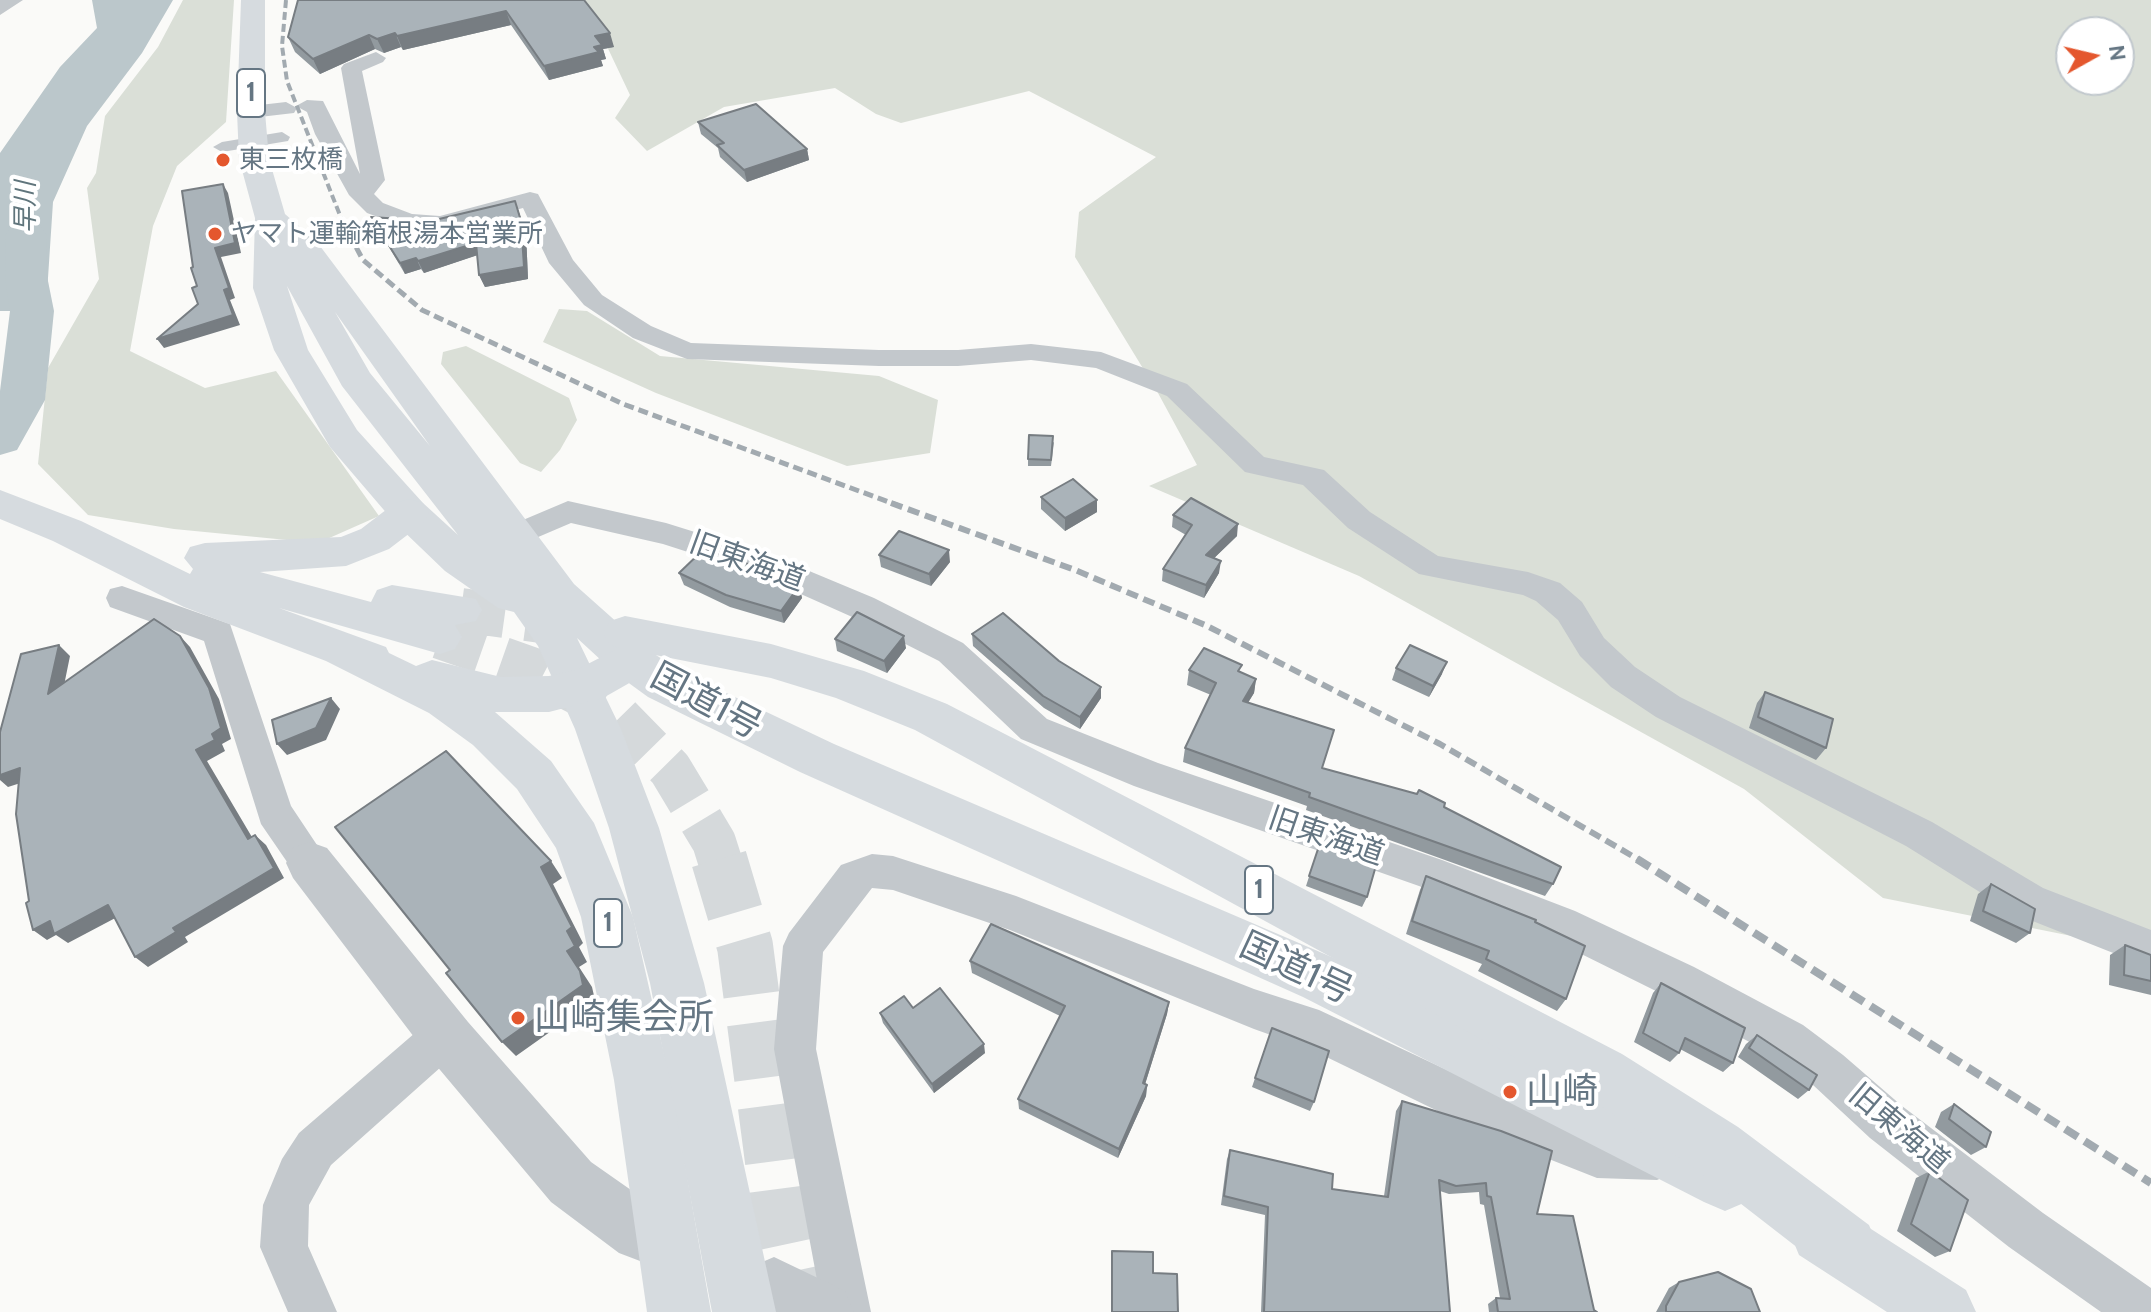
<!DOCTYPE html>
<meta charset="utf-8">
<style>
body{margin:0}
#map{position:relative;width:2151px;height:1312px;overflow:hidden;background:#fafaf8;font-family:Cabin,sans-serif}
canvas{display:block}
.north{position:absolute;left:2055px;top:16px;width:80px;height:80px;box-sizing:border-box;background:#fff;border:2px solid #c1c8cd;border-radius:50%;rotate:82deg;font-size:22px;font-weight:700;line-height:32px;text-align:center;color:#657683}
.north::after{content:'';display:block;margin:auto;width:28px;height:36px;background:#e4572e;clip-path:polygon(50% 0,100% 100%,50% 72%,0 100%)}
</style>
<div id="map">
<canvas width="2151" height="1312"></canvas>
<div class="north">N</div>
</div>
<script>
const c = document.querySelector('canvas').getContext('2d');
c.lineJoin = 'round';
function fillPath(path, color) { c.fillStyle = color; c.fill(path, 'evenodd'); }
const poly = rows => new Path2D(rows.map(r => 'M' + r).join(''));
function trace(path, color, width, dash) { c.strokeStyle = color; c.lineWidth = width; c.lineCap = dash ? 'butt' : 'round'; c.setLineDash(dash || []); c.stroke(path); }
function write(font, color, halo, rows, align = 'center') {
  c.font = font + ' Cabin,"Noto Sans JP",sans-serif'; c.lineWidth = 8; c.setLineDash([]); c.textBaseline = 'middle'; c.strokeStyle = halo; c.fillStyle = color; for (const [text, x, y, turn = 0] of rows) {
    c.save(); c.translate(x, y); c.rotate((+turn || 0) * Math.PI / 180); c.textAlign = isNaN(turn) ? turn : align; if (halo) c.strokeText(text, 0, 0); c.fillText(text, 0, 0); c.restore();
  }
}
const green = poly([
 [183,0,234,0,226,122,177,166,153,226,130,351,205,388,276,371,379,516,318,543,174,529,88,515,38,464,48,368,99,279,87,188,96,173,105,116,158,47],
 [585,0,2151,0,2151,952,1883,898,1744,789,1359,576,1149,486,1197,465,1158,393,1075,257,1079,212,1156,157,1029,91,901,123,876,114,835,88,724,107,647,151,615,118,630,95],
 [2071,32,2119,32,2119,80,2071,80],
 [559,309,587,311,660,356,879,376,938,400,930,453,847,466,656,393,543,342],
 [466,346,569,398,577,420,560,450,541,472,520,463,441,364,443,352]
]);
const water = poly([
 [92,0,173,0,142,53,87,126,53,202,47,293,32,311,0,311,0,153,60,67,97,28]
]);
const river = poly([
 [26,222,40,225,46,234,47,276,54,311,45,400,17,450,0,455,0,391,10,311,5,276,6,234,12,225,26,222]
]);
const motorwayTunnelFar1 = poly([
 [461,610,577,626],
 [440,637,534,670,613,711,670,769,714,842,720,861]
]);
const motorwayTunnel = poly([
 [719,859,745,946,783,1238,799,1312]
]);
const pedestrian = poly([
 [282,132,290,137,288,141,222,152,213,147,222,142,282,132]
]);
const minor = poly([
 [0,0,23,0,0,15,0,0],
 [376,52,386,58,383,62,362,71,385,180,374,194,383,203,412,214,440,216,530,192,538,194,573,260,602,295,651,326,691,343,879,350,958,350,1031,344,1101,352,1187,384,1264,457,1324,470,1370,512,1438,556,1528,572,1560,583,1582,602,1604,638,1635,667,1680,697,1932,822,2043,888,2151,930,2151,968,2015,914,1906,846,1656,717,1611,687,1580,656,1558,620,1536,601,1523,595,1419,574,1348,528,1303,485,1245,472,1167,396,1096,368,1031,360,958,366,879,366,687,359,633,338,584,305,549,263,523,208,440,230,408,228,367,213,349,195,315,134,307,112,296,106,307,100,323,101,360,174,341,68,344,64,376,52],
 [286,102,297,108,294,113,251,118,240,112,251,106,286,102],
 [568,501,666,523,778,558,874,598,963,643,1047,719,1158,763,1442,860,1575,911,1694,967,1803,1025,1843,1055,1902,1106,2043,1213,2151,1288,2151,1312,2101,1312,2009,1247,1870,1138,1813,1085,1773,1055,1664,995,1547,937,1419,886,1134,786,1021,739,939,661,850,616,756,574,663,544,571,523,489,558,478,555,473,547,478,539,568,501],
 [122,586,230,624,291,806,329,863,324,875,310,880,296,875,261,824,204,641,110,607,106,598,110,589,122,586],
 [872,854,893,856,1016,896,1254,989,1319,1010,1509,1099,1597,1132,1657,1134,1673,1141,1680,1157,1673,1173,1657,1180,1597,1178,1483,1133,1310,1049,1254,1029,1010,930,893,890,872,888,823,952,816,1049,871,1312,823,1312,774,1049,783,946,789,933,841,865,872,854],
 [445,1014,460,1020,466,1035,460,1050,331,1165,309,1205,308,1246,337,1312,288,1312,260,1247,263,1205,282,1159,299,1133,430,1020,445,1014]
]);
const tertiary = poly([
 [310,842,327,848,468,1022,591,1162,661,1211,669,1232,661,1253,640,1261,619,1253,551,1202,430,1058,293,878,286,863,293,848,310,842],
 [774,1257,845,1291,854,1312,760,1312,753,1308,744,1287,753,1266,774,1257]
]);
const trunk = poly([
 [241,0,265,0,265,112,269,159,285,214,317,242,574,584,647,649,680,671,834,744,1341,961,1746,1160,1755,1181,1746,1202,1725,1211,1704,1202,1303,997,800,772,648,697,615,673,577,638,621,729,659,828,704,983,776,1312,712,1312,650,983,609,828,575,729,538,646,514,612,498,608,445,571,395,523,330,447,274,350,253,288,255,218,239,159,237,112,241,0],
 [287,286,342,386,458,535,423,503,357,430,308,350,287,286],
 [335,312,430,446,370,373,335,312],
 [1821,1202,1843,1211,1966,1290,1976,1312,1887,1312,1799,1255,1790,1233,1799,1211,1821,1202]
]);
const motorway = poly([
 [0,490,81,521,190,574,193,569,184,558,190,547,205,543,341,537,361,529,395,503,409,499,423,503,429,513,423,523,389,549,346,566,260,572,371,602,377,590,392,585,476,599,482,610,476,621,455,625,462,637,455,649,440,654,279,608,386,647,389,653,416,666,432,660,501,677,549,676,576,670,619,648,610,645,603,633,610,621,625,616,771,644,864,671,947,704,1622,1054,1738,1127,1869,1225,1878,1247,1869,1269,1847,1278,1825,1269,1696,1169,1582,1094,915,730,836,698,771,678,650,654,653,661,647,673,603,698,549,712,495,712,551,761,594,823,633,917,670,1080,711,1312,647,1312,614,1080,581,917,556,848,517,789,473,745,429,713,326,661,184,607,53,541,0,519,0,490]
]);
const railFar3 = poly([
 [286,0,282,46,287,81,343,223]
]);
const railFar2 = poly([
 [342,221,363,260,422,310,623,404,897,505]
]);
const railFar1 = poly([
 [891,503,1075,570,1205,625,1440,744,1641,861]
]);
const rail = poly([
 [1637,859,2151,1183]
]);
const wall = poly([
 [584,0,614,47,603,49,606,59,601,60,603,66,549,80,511,25,403,50,401,47,384,53,375,49,320,74,295,52,288,37],
 [698,122,807,149,809,160,747,182,720,157,718,148,701,134],
 [515,201,526,233,528,279,485,287,479,275,477,255,424,273,421,269,405,274,371,217,418,224],
 [1054,442,1051,466,1028,466,1028,459],
 [1041,497,1097,512,1065,531,1041,509],
 [1173,515,1237,536,1214,558,1219,573,1204,598,1162,581,1163,569,1186,535,1172,527],
 [879,555,950,562,931,586,881,567],
 [679,573,799,586,802,598,784,623,730,607,684,585],
 [972,634,1101,698,1080,729,1044,708,973,646],
 [835,639,906,648,887,673,837,651],
 [1396,668,1442,674,1429,697,1392,680],
 [1189,670,1241,672,1256,679,1254,693,1248,703,1323,768,1444,807,1553,884,1545,896,1306,810,1307,806,1183,762,1185,748,1211,695,1187,685],
 [1765,692,1826,748,1816,760,1749,728,1757,703],
 [1320,843,1367,897,1362,907,1306,886],
 [1426,876,1535,922,1566,999,1557,1011,1478,971,1482,964,1406,934,1420,890],
 [1991,884,2030,933,2016,943,1970,921,1978,894],
 [2125,945,2151,955,2151,995,2109,985,2110,955],
 [970,961,1169,1002,1167,1014,1145,1084,1147,1085,1146,1096,1118,1158,1019,1109,1018,1099,1060,1016,972,973],
 [1661,983,1733,1063,1723,1072,1680,1049,1679,1053,1670,1062,1634,1042,1653,993],
 [913,1008,985,1053,934,1093,883,1023,880,1013],
 [1272,1028,1314,1102,1310,1111,1252,1087],
 [1757,1035,1809,1090,1798,1099,1738,1057,1746,1044],
 [1402,1101,1537,1214,1594,1310,1597,1312,1489,1312,1488,1304,1496,1298,1500,1298,1484,1205,1480,1204,1479,1192,1449,1194,1440,1191,1450,1312,1261,1312,1265,1215,1221,1205,1227,1159,1230,1150,1332,1189,1384,1196,1396,1111],
 [1954,1104,1986,1147,1971,1155,1935,1127,1941,1112],
 [1930,1171,1950,1251,1935,1257,1897,1231,1916,1178],
 [1679,1282,1760,1312,1656,1312,1669,1288]
]);
const shadedWall = poly([
 [506,11,511,25,403,50,397,36],
 [395,33,401,47,384,53,377,39],
 [610,33,614,47,603,49,606,59,601,60,603,66,549,80,544,66,594,47,595,36],
 [369,35,375,49,320,74,313,59],
 [807,149,809,160,747,182,744,170],
 [223,184,228,193,241,253,221,257,235,298,230,300,240,325,164,348,157,339,224,290,215,248],
 [515,201,526,233,528,279,485,287,479,275],
 [476,243,481,254,424,273,418,261],
 [416,258,421,269,405,274,400,263],
 [1097,500,1097,512,1065,531,1065,518],
 [1238,524,1237,536,1205,567,1206,555],
 [949,550,950,562,931,586,929,574],
 [1221,561,1219,573,1204,598,1206,585],
 [799,586,802,598,784,623,781,611],
 [180,636,190,647,219,699,231,739,222,744,225,751,207,761,259,849,248,839,196,750,212,734],
 [904,636,906,648,887,673,884,661],
 [59,645,70,656,60,705,48,694],
 [1447,662,1442,674,1429,697,1433,686],
 [1256,679,1254,693,1240,715,1243,701],
 [1101,687,1101,698,1080,729,1080,717],
 [331,698,340,709,326,740,287,755,277,744],
 [20,768,33,779,8,787,0,780,0,775],
 [255,835,266,845,284,878,185,937,188,942,148,967,135,957,173,928],
 [551,861,562,878,553,884,583,943,579,947,587,962,579,967,592,987,595,1000,516,1056,502,1042,567,951,567,931,541,867],
 [108,905,121,915,68,943,56,935,47,940,33,930,50,921],
 [1169,1002,1167,1014,1142,1094,1143,1083],
 [984,1044,985,1053,934,1093,932,1084],
 [1147,1085,1146,1096,1118,1158,1119,1149]
]);
const building = poly([
 [298,0,584,0,610,33,595,36,602,45,594,47,599,52,544,66,506,11,397,36,395,33,377,39,369,35,313,59,288,37,298,0],
 [756,104,807,149,744,170,717,145,724,143,698,122,756,104],
 [223,184,235,243,215,248,229,288,224,290,233,315,157,339,198,304,192,288,197,286,191,268,193,267,182,191,223,184],
 [515,201,521,221,524,267,479,275,476,243,418,261,416,258,400,263,371,217,416,220,418,224,515,201],
 [1029,435,1053,436,1051,460,1028,459,1029,435],
 [1073,479,1097,500,1065,518,1041,497,1073,479],
 [1191,498,1238,524,1206,555,1221,561,1206,585,1163,569,1192,525,1173,515,1191,498],
 [899,531,949,550,929,574,879,555,899,531],
 [704,549,751,565,799,586,781,611,726,595,679,573,704,549],
 [857,612,904,636,884,661,835,639,857,612],
 [1003,613,1059,661,1101,687,1080,717,1043,696,972,634,1003,613],
 [154,619,180,636,209,688,221,728,212,734,215,740,196,750,248,839,255,835,274,868,173,928,176,932,135,957,108,905,54,934,50,921,33,930,26,903,29,901,16,814,20,768,0,775,0,732,21,654,59,645,48,694,154,619],
 [1410,645,1447,662,1433,686,1396,668,1410,645],
 [1204,648,1242,665,1238,671,1256,679,1243,701,1334,730,1322,768,1417,794,1419,790,1445,803,1444,807,1561,867,1553,884,1309,797,1310,793,1185,748,1216,683,1189,670,1204,648],
 [1765,692,1833,719,1826,748,1758,717,1765,692],
 [331,698,316,728,277,744,272,720,331,698],
 [446,751,551,861,541,867,572,927,567,931,575,946,567,951,580,971,583,985,502,1042,446,973,450,970,335,827,446,751],
 [1320,843,1377,862,1367,897,1309,876,1320,843],
 [1426,876,1536,920,1535,922,1585,946,1566,999,1486,959,1489,951,1412,921,1426,876],
 [1991,884,2035,909,2030,933,1983,911,1991,884],
 [991,924,1169,1002,1143,1083,1147,1085,1119,1149,1018,1099,1065,1006,970,961,991,924],
 [2125,945,2151,955,2151,981,2124,975,2125,945],
 [1661,983,1745,1028,1733,1063,1685,1038,1679,1053,1643,1033,1661,983],
 [940,988,984,1044,932,1084,880,1013,904,996,913,1008,940,988],
 [1272,1028,1329,1051,1314,1102,1255,1078,1272,1028],
 [1757,1035,1817,1075,1809,1090,1749,1048,1757,1035],
 [1402,1101,1501,1131,1552,1151,1537,1214,1573,1216,1594,1310,1597,1312,1498,1312,1496,1298,1510,1299,1491,1197,1487,1196,1486,1183,1456,1186,1439,1180,1450,1312,1264,1312,1268,1207,1224,1196,1230,1150,1333,1174,1332,1189,1388,1197,1402,1101],
 [1954,1104,1991,1132,1986,1147,1949,1119,1954,1104],
 [1930,1171,1968,1200,1950,1251,1911,1224,1930,1171],
 [1112,1251,1153,1252,1153,1273,1177,1274,1178,1312,1112,1312,1112,1251],
 [1718,1272,1751,1289,1760,1312,1666,1312,1666,1306,1679,1282,1718,1272]
]);
const markers = [
 [223,160,8,"#e4572e"],
 [215,234,8,"#e4572e"],
 [518,1018,8,"#e4572e"],
 [1510,1092,8,"#e4572e"]
];
const farPoinames = [
 ["東三枚橋",239,160],
 ["ヤマト運輸箱根湯本営業所",231,234]
];
const farWaternames = [
 ["早川",26,207,-90]
];
const shields = [
 [251,93,28],
 [1259,890,28],
 [608,923,28]
];
const shieldNames = [
 ["1",251,93],
 ["1",1259,890],
 ["1",608,923]
];
const streetNames = [
 ["旧東海道",747,562,20],
 ["旧東海道",1326,837,19],
 ["旧東海道",1899,1129,40]
];
const nearStreetnames = [
 ["国道1号",706,702,28],
 ["国道1号",1296,969,25]
];
const nearPoinames = [
 ["山崎集会所",534,1018],
 ["山崎",1526,1092]
];
fillPath(green, '#dadfd7');
fillPath(water, '#bbc7cb');
fillPath(river, '#bbc7cb');
trace(motorwayTunnelFar1, '#d5d9db', 44, [44, 22]);
trace(motorwayTunnel, '#d5d9db', 56, [56, 28]);
fillPath(pedestrian, '#c3c8cc');
fillPath(minor, '#c3c8cc');
fillPath(tertiary, '#c3c8cc');
fillPath(trunk, '#d6dbdf');
fillPath(motorway, '#d6dbdf');
trace(railFar3, '#a2aab0', 4, [8, 4]);
trace(railFar2, '#a2aab0', 5, [10, 5]);
trace(railFar1, '#a2aab0', 6, [12, 6]);
trace(rail, '#a2aab0', 8, [15, 8]);
fillPath(wall, '#929a9f');
fillPath(shadedWall, '#777d82');
fillPath(building, '#aab3b9');
trace(building, '#777d82', 2);
for (const [x, y, r, color] of markers) { const dot = new Path2D(); dot.arc(x, y, r, 0, 2 * Math.PI); c.fillStyle = color; c.fill(dot); trace(dot, '#fff', 3); }
write('26px', '#657683', '#fff', farPoinames, 'left');
write('italic 26px', '#60757c', '#fff', farWaternames);
for (const [x, y, w] of shields) { const box = new Path2D(); box.roundRect(x - w / 2, y - 24, w, 48, 6); c.fillStyle = '#fff'; c.fill(box); trace(box, '#657683', 2); }
write('bold 28px', '#657683', null, shieldNames);
write('30px', '#657683', '#fff', streetNames);
write('36px', '#657683', '#fff', nearStreetnames);
write('36px', '#657683', '#fff', nearPoinames, 'left');
</script>
